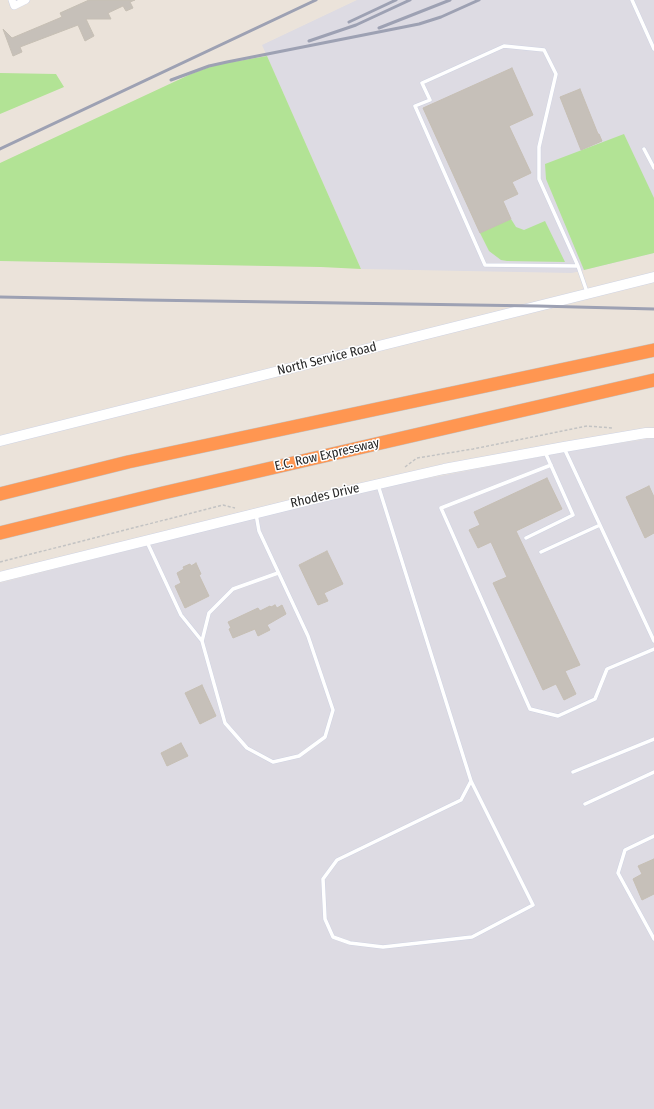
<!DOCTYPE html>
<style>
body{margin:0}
canvas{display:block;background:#ebe3da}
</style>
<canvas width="654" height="1109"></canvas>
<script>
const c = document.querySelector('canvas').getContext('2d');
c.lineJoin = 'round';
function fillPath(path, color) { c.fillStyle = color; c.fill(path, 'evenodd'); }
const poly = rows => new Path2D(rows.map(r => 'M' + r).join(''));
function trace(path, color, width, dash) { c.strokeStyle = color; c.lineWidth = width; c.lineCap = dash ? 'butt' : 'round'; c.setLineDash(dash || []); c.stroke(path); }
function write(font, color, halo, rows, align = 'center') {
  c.font = font + ' "Fira Sans Condensed",sans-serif'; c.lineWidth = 3; c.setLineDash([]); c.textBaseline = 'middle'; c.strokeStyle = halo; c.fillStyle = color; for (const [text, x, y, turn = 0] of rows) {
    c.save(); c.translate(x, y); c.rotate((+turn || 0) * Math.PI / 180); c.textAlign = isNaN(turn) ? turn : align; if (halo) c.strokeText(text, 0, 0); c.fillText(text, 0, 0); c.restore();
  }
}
const industrial = poly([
 [357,0,654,0,654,253,572,273,361,269,262,45],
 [654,438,654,1109,0,1109,0,583,272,514,409,482,581,449]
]);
const green = poly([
 [267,56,361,269,321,267,0,261,0,163,191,74,215,65],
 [0,73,56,74,64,87,0,114],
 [624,134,654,198,654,253,584,270,546,179,545,164],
 [511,219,516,227,524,230,545,221,565,262,507,261,501,260,489,251,480,233]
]);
const building = poly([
 [89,0,135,0,130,2,133,8,126,11,123,6,108,13,111,19,86,19,94,36,85,41,78,25,20,47,22,52,13,56,3,29,12,38,62,17,60,13,89,0],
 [512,68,533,115,509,126,531,173,512,182,518,194,503,201,511,219,480,233,423,108,512,68],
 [580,89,598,134,599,134,602,141,581,150,560,97,580,89],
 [547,478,562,509,516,531,580,665,565,671,576,694,564,700,556,684,543,690,493,583,507,577,491,542,478,548,469,530,480,525,474,512,547,478],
 [649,486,654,497,654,533,645,538,626,497,649,486],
 [327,551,343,584,324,593,328,601,318,605,299,565,327,551],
 [196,563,201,574,199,575,209,596,185,608,175,586,181,583,177,573,184,569,183,567,190,564,191,566,196,563],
 [275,605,277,608,282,605,286,614,267,625,270,630,258,636,255,629,233,638,229,629,231,628,228,622,258,608,260,611,270,606,271,607,275,605],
 [202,685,216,716,200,724,185,693,202,685],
 [181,743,188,756,167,766,161,753,181,743],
 [654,859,654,894,642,900,633,879,642,874,638,866,654,859]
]);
const path = poly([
 [405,467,417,458,473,449,587,426,613,428],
 [0,562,223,505,235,508]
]);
const lane = poly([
 [632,0,654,49],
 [644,149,654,168],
 [578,266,485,265,415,106,430,100,422,83,504,46,544,50,556,74,539,147,539,179,578,266,587,292],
 [564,448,654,641],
 [551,465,441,508,530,709,558,716,595,699,607,669,654,649],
 [378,485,471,781,461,800,337,860,323,879,325,919,333,937,350,943,383,947,472,937,533,905,471,781],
 [526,538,573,515,545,452],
 [147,542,181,615,202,641,225,723,247,748,273,762,299,756,325,737,333,710,308,636,259,531,256,514],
 [541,552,600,525],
 [202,641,209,613,233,589,278,573],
 [573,772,654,739],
 [585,804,654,772],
 [654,836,625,850,618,873,654,939]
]);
const street = poly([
 [12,0,14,6,26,0]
]);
const secondary = poly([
 [0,441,654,277],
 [0,577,318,498,444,469,564,447,646,433,654,433]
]);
const highway = poly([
 [0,494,128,462,654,350],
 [0,533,163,493,654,380]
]);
const rail = poly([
 [349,22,396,0],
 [379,28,450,0],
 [309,41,356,25,410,0],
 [171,80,209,66,227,62,419,24,441,17,479,0],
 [0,149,316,0],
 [0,297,145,300,538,306,654,309]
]);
const streetNames = [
 ["North Service Road",327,359,-14],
 ["E.C. Row Expressway",327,455,-13],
 ["Rhodes Drive",325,496,-13]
];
fillPath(industrial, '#dddbe3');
fillPath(green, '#b2e395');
fillPath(building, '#c6c0b9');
trace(building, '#c6bfb4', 1);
trace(lane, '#cfd3e2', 4.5);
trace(street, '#cfd3e2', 8);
trace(secondary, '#cfd3e2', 11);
trace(highway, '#c3c3c3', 14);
trace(path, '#c3c3c3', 1.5, [3, 2]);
trace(lane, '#fff', 3.5);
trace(street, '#fff', 7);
trace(secondary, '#fff', 10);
trace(highway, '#ff9651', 13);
trace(rail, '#9da1b3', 3);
write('13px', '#282828', '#fff', streetNames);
</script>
